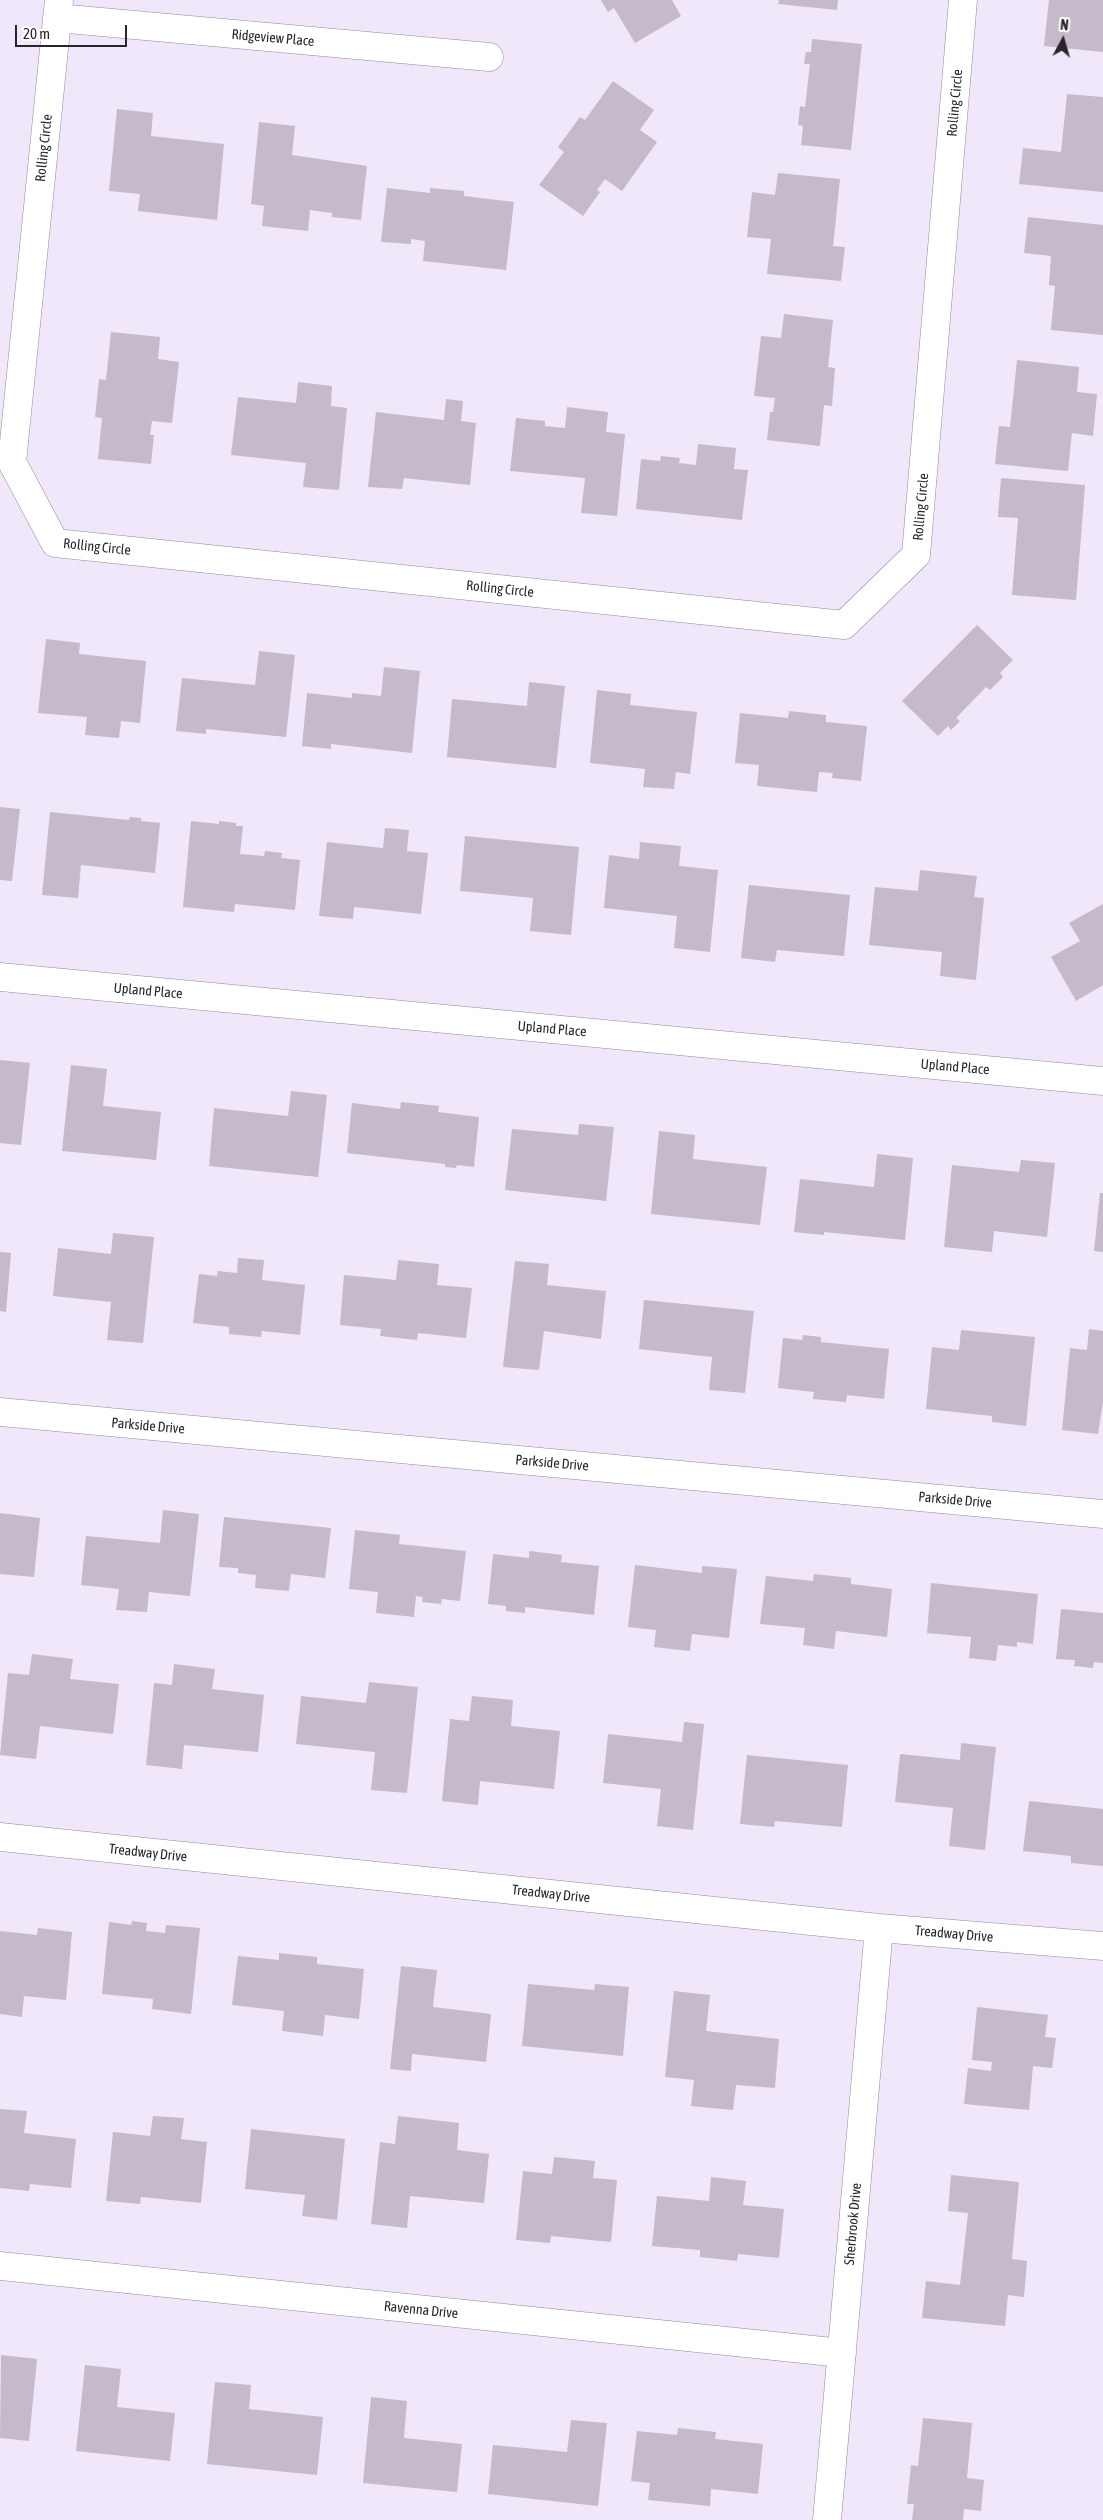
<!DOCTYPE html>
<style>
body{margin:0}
#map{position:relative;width:1103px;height:2520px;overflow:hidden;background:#f0e7fa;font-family:"Asap Condensed",sans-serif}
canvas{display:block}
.north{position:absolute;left:1038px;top:15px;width:50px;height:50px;-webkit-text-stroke:4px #fff;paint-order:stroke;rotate:6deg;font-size:14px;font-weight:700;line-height:20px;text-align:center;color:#29252d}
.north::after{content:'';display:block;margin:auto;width:18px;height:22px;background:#29252d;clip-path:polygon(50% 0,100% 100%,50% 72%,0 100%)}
.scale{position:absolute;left:15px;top:25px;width:112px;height:22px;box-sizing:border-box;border:2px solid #29252d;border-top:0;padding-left:6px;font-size:15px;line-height:18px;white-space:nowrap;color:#29252d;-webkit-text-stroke:4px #fff;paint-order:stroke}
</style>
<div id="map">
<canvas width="1103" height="2520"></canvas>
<div class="north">N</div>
<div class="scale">20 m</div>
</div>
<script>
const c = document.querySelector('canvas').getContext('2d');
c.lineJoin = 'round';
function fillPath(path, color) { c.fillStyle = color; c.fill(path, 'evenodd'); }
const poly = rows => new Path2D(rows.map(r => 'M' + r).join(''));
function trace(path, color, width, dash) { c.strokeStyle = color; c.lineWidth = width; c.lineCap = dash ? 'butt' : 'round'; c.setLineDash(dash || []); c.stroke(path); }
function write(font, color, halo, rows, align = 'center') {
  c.font = font + ' "Asap Condensed",sans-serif'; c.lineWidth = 5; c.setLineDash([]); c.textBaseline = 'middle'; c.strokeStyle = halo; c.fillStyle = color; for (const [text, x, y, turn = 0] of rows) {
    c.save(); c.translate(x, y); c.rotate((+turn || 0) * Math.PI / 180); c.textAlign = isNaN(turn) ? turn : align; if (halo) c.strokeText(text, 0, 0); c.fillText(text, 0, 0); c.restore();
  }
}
const building = poly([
 [601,0,672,0,681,16,635,43,614,8,608,12],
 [779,0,838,0,837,10,778,4],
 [1049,0,1103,0,1103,52,1044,46],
 [812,39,862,44,851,150,801,145,803,126,798,125,800,106,805,107,810,64,804,64,806,52,811,52],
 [613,81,654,110,640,130,657,142,622,191,605,179,597,190,600,192,583,216,539,185,564,152,558,147,580,117,585,120],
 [1067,94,1103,97,1103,192,1019,184,1023,148,1061,152],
 [117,109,153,113,151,136,224,144,217,220,138,211,140,194,109,191],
 [259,122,295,126,292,155,367,166,361,220,332,217,332,213,310,210,308,231,262,226,264,206,251,204],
 [778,173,840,179,833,246,845,247,841,281,767,274,771,239,747,237,752,192,775,195],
 [387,188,430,193,430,188,464,191,464,196,514,202,506,270,423,261,425,241,411,239,411,244,381,242],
 [1028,217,1103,225,1103,335,1051,330,1055,286,1049,285,1051,256,1024,253],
 [784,314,833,320,828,367,835,368,832,406,824,405,820,446,767,440,770,412,773,412,775,398,754,396,761,336,781,338],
 [111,332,160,337,158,359,179,362,172,423,152,421,150,435,154,435,151,464,98,459,102,418,95,417,99,379,106,380],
 [1017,360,1079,367,1077,392,1097,394,1093,436,1072,433,1068,471,995,464,999,426,1010,427],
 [298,382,332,386,331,406,347,408,339,490,303,487,306,463,231,455,238,397,296,403],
 [446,399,463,401,461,421,476,423,470,485,404,478,402,489,368,487,376,412,444,420],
 [567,407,608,412,606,432,625,434,617,516,581,513,585,478,510,471,516,418,545,421,545,426,565,428],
 [698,444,736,448,734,469,748,470,742,520,636,509,641,459,660,461,661,456,680,458,679,463,696,465],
 [1001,478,1085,485,1076,600,1012,595,1018,518,998,517],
 [977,625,1013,660,1000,673,1003,677,990,690,986,687,956,718,960,721,951,730,948,726,938,736,902,701],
 [46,639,80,643,79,654,146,661,140,723,121,721,119,738,85,735,87,717,38,713],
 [259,651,295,655,286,737,206,729,206,734,176,731,182,678,255,685],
 [384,667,420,671,412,753,331,744,331,749,302,746,307,693,352,698,352,693,381,696],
 [529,682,565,686,556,768,447,757,452,699,527,706],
 [597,690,631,694,630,705,697,712,690,774,676,772,674,789,643,787,645,769,590,763],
 [789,711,826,715,826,722,867,726,861,781,832,778,833,773,819,772,817,792,757,786,759,765,735,763,740,713,788,718],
 [0,807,20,809,12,881,0,880],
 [50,812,129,820,130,817,141,818,141,821,160,823,155,873,81,865,78,898,42,895],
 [191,821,219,824,219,821,236,823,236,826,243,826,240,854,264,856,265,851,282,853,281,858,300,860,295,910,235,904,234,912,183,907],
 [385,828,409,830,407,851,428,853,421,914,354,907,353,919,319,916,327,842,383,848],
 [465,836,579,847,571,935,530,931,533,898,460,891],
 [640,842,681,846,679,866,718,870,710,952,674,948,677,916,604,908,609,855,639,859],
 [920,870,977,876,974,897,984,898,976,980,940,976,942,952,869,945,875,887,918,891],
 [749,885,850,895,844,956,777,950,775,962,741,958],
 [1103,904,1103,985,1076,1001,1051,957,1080,941,1069,923],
 [0,1060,30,1063,21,1145,0,1143],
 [71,1065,107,1069,103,1106,161,1112,156,1160,62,1151],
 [291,1091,327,1095,318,1177,209,1166,214,1108,288,1116],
 [401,1102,439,1106,438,1112,479,1117,474,1167,457,1165,456,1168,445,1167,445,1164,347,1153,352,1103,400,1109],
 [579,1124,614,1127,606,1201,505,1190,512,1129,578,1135],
 [659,1131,695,1135,693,1159,767,1167,760,1225,651,1214],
 [877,1154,913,1158,905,1240,824,1232,824,1235,794,1232,800,1179,874,1187],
 [1021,1160,1055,1163,1047,1237,994,1231,992,1252,944,1247,952,1165,1019,1172],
 [1100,1193,1103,1193,1103,1252,1094,1251],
 [113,1233,154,1237,143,1343,107,1340,111,1302,53,1296,58,1248,111,1254],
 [0,1252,11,1253,6,1312,0,1311],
 [238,1258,264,1260,262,1280,305,1285,300,1335,262,1331,261,1337,229,1334,229,1327,193,1323,199,1274,217,1276,218,1271,237,1273],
 [398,1260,439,1264,437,1285,472,1288,466,1338,418,1333,417,1340,380,1336,381,1329,340,1325,344,1275,396,1280],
 [515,1261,549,1264,547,1285,606,1291,601,1339,544,1331,539,1370,503,1367],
 [644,1300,754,1311,745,1393,709,1390,712,1357,639,1349],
 [1089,1329,1103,1331,1103,1402,1098,1434,1062,1430,1070,1348,1087,1350],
 [961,1330,1035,1337,1026,1426,992,1422,992,1416,926,1409,932,1347,959,1350],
 [803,1335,821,1337,821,1342,889,1349,884,1399,847,1395,846,1402,813,1399,814,1392,778,1388,783,1338,802,1340],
 [163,1510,199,1514,190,1596,149,1592,147,1612,116,1610,119,1589,81,1585,86,1536,160,1543],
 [0,1513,40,1518,34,1577,0,1574],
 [224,1517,331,1528,325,1578,291,1574,289,1591,255,1588,256,1575,238,1573,238,1568,219,1567],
 [355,1530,400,1535,399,1544,466,1551,460,1601,442,1599,441,1604,422,1602,423,1597,416,1596,414,1617,376,1613,378,1592,349,1589],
 [529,1551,562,1555,561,1562,599,1566,594,1615,525,1607,525,1613,506,1611,506,1606,488,1604,493,1554,529,1558],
 [635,1565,702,1573,702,1566,737,1569,729,1638,692,1634,690,1651,654,1647,656,1630,628,1627],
 [814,1574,851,1578,851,1584,892,1589,887,1637,836,1631,834,1649,803,1645,805,1628,760,1624,766,1576,813,1581],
 [931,1583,1038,1594,1033,1644,1017,1642,1017,1647,998,1645,996,1661,969,1658,971,1637,927,1633],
 [1061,1609,1103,1613,1103,1663,1094,1662,1093,1668,1074,1666,1075,1660,1056,1659],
 [32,1654,73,1659,70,1679,119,1684,113,1734,40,1726,36,1759,0,1755,8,1673,29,1675],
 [174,1664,215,1669,212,1689,264,1695,258,1752,184,1745,182,1769,146,1765,154,1683,172,1685],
 [369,1682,418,1687,407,1793,371,1790,375,1752,296,1744,301,1696,366,1703],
 [472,1696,513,1700,511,1726,560,1731,554,1789,480,1781,478,1805,442,1801,450,1719,469,1721],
 [684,1722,704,1724,693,1830,657,1826,661,1789,603,1783,608,1734,682,1742],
 [961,1743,996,1747,985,1850,949,1846,953,1808,895,1802,900,1754,960,1760],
 [747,1755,848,1765,842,1827,775,1821,774,1827,740,1824],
 [1029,1801,1103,1809,1103,1866,1071,1863,1071,1856,1023,1851],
 [132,1921,147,1923,146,1931,165,1933,166,1925,200,1928,191,2014,152,2009,153,1999,102,1994,109,1922,131,1925],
 [38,1928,72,1932,66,2000,24,1996,22,2017,0,2014,0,1931,37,1935],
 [279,1953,317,1957,317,1964,364,1969,359,2019,325,2015,323,2036,282,2031,284,2011,232,2005,238,1956,279,1960],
 [401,1966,437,1970,433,2007,491,2014,486,2062,412,2054,411,2071,390,2069],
 [528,1984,594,1990,595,1984,629,1987,623,2056,522,2046],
 [674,1991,710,1995,706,2031,779,2039,775,2088,736,2085,733,2110,691,2106,694,2080,665,2077],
 [977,2007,1048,2015,1045,2037,1056,2038,1052,2068,1033,2066,1029,2110,964,2104,968,2068,991,2071,992,2062,972,2060],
 [0,2109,27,2111,24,2133,76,2139,71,2188,30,2184,29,2191,0,2188],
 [153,2116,184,2118,181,2139,207,2142,201,2203,141,2197,140,2204,106,2201,113,2132,150,2136],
 [398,2116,459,2123,457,2150,489,2154,484,2203,410,2196,407,2228,371,2224,380,2142,395,2144],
 [251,2129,345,2139,337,2220,302,2216,305,2195,245,2189],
 [554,2157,595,2161,593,2178,617,2180,611,2242,551,2236,550,2243,516,2240,523,2171,552,2174],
 [951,2175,1019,2182,1012,2259,1027,2261,1024,2297,1008,2295,1005,2326,922,2318,926,2281,960,2285,968,2213,948,2211],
 [711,2177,746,2181,743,2205,784,2209,779,2258,738,2254,737,2261,700,2257,700,2250,652,2246,657,2196,709,2201],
 [1,2355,37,2359,29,2441,0,2438],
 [85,2365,121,2369,117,2407,175,2413,170,2461,76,2451],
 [215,2382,251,2385,249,2409,323,2417,317,2475,207,2464],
 [371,2397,407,2401,404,2438,462,2444,457,2492,363,2483],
 [923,2418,972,2423,967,2478,984,2480,981,2511,964,2509,963,2520,912,2520,914,2504,907,2504,911,2465,918,2466],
 [571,2420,607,2423,598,2506,488,2494,493,2445,567,2452],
 [678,2428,716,2432,715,2439,763,2444,758,2494,711,2489,710,2506,648,2500,650,2483,631,2481,637,2431,677,2435]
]);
const minor = poly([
 [59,0,12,462,55,543,844,625,916,555,963,0],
 [57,18,489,57],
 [0,977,1103,1081],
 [0,1412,1103,1514],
 [0,1837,879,1928,1103,1946],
 [0,2266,842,2353],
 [827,2520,879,1928]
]);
const streetNames = [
 ["Ridgeview Place",273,38,5],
 ["Rolling Circle",955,103,-85],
 ["Rolling Circle",44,148,-84],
 ["Rolling Circle",921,507,-85],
 ["Rolling Circle",97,547,6],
 ["Rolling Circle",500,589,6],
 ["Upland Place",148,991,5],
 ["Upland Place",552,1029,5],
 ["Upland Place",955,1067,5],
 ["Parkside Drive",148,1426,5],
 ["Parkside Drive",552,1463,5],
 ["Parkside Drive",955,1500,5],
 ["Treadway Drive",148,1853,6],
 ["Treadway Drive",551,1894,6],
 ["Treadway Drive",954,1934,5],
 ["Sherbrook Drive",853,2224,-85],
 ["Ravenna Drive",421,2310,6]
];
fillPath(building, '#c6b9ca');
trace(minor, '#92899b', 29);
trace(minor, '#fff', 28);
write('14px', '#29252d', '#fff', streetNames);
</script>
